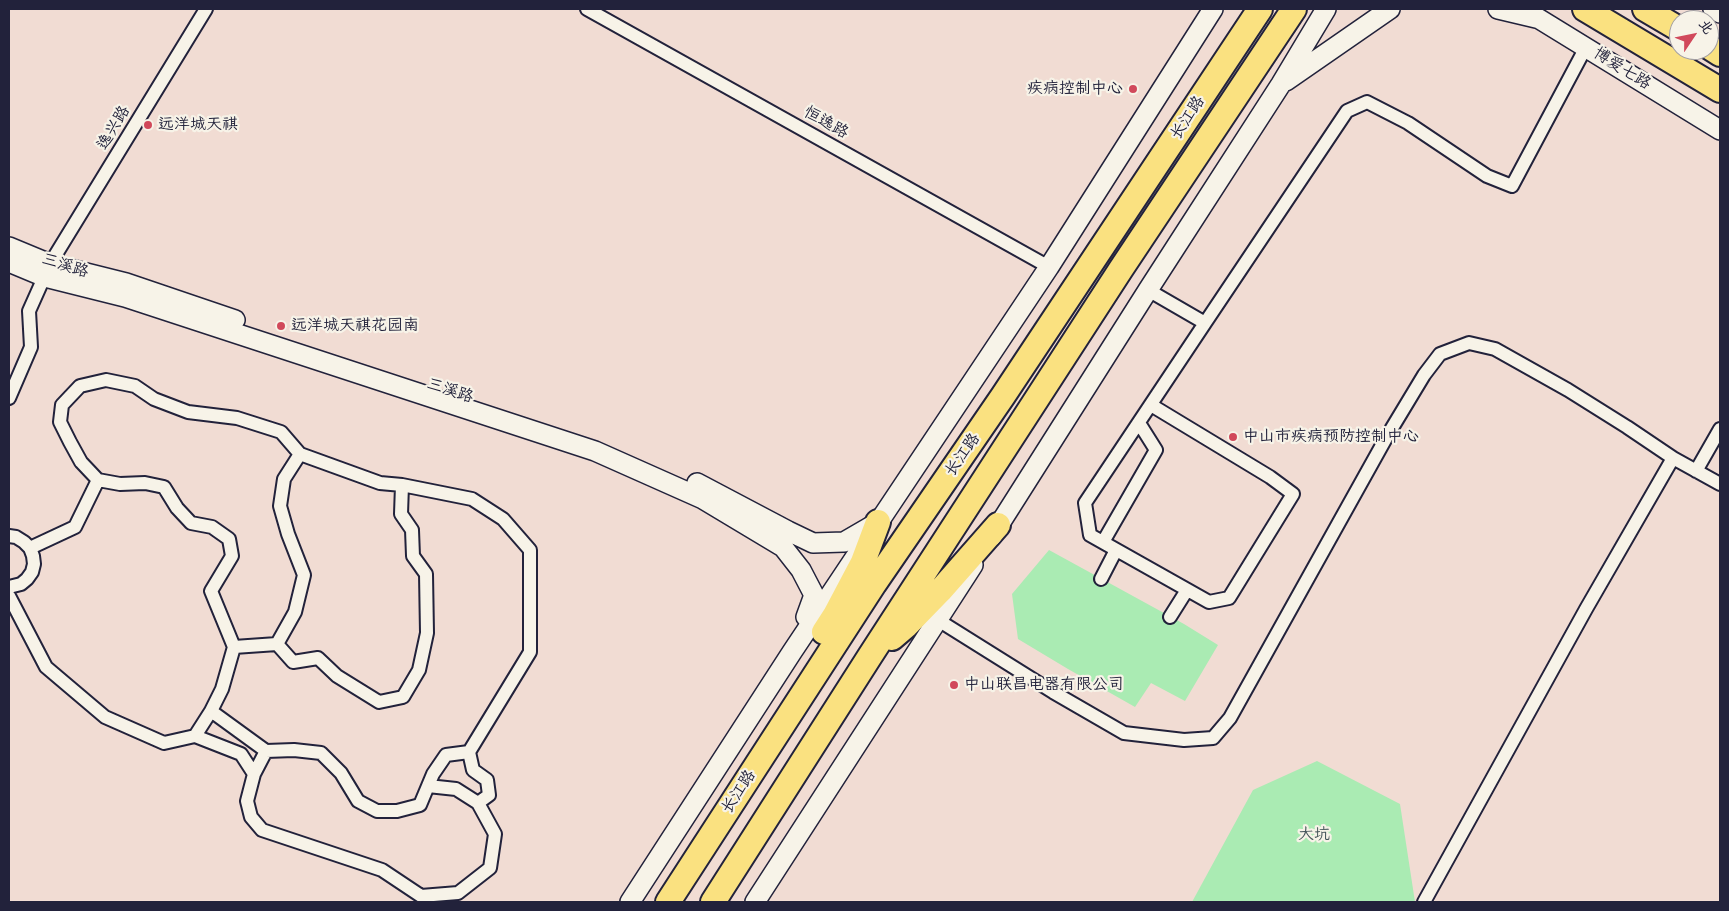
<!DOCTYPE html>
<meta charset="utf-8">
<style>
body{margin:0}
#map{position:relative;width:1729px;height:911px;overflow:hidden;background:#f1dcd3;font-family:Itim,"LXGW WenKai TC",sans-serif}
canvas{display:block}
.frame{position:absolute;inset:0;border:10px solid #22223b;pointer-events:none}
.north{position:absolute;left:1669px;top:10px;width:50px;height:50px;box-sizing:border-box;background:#f7f3e8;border:1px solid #a29fa3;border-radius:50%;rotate:56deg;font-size:14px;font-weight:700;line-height:20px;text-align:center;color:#22223b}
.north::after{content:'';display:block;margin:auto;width:18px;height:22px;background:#d1495b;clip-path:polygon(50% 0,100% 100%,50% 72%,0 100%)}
</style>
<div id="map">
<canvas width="1729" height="911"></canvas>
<div class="frame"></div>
<div class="north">北</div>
</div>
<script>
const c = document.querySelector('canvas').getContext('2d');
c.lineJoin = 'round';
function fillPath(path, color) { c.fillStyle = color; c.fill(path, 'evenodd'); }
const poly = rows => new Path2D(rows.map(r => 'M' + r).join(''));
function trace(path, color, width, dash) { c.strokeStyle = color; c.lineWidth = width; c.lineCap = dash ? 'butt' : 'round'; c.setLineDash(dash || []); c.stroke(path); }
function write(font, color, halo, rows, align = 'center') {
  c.font = font + ' Itim,"LXGW WenKai TC",sans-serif'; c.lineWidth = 4.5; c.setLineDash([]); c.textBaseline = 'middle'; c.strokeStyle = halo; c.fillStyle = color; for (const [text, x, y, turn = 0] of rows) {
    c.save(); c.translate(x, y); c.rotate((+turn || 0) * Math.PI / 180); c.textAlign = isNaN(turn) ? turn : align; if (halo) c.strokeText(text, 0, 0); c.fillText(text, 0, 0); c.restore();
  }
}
const green = poly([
 [1049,550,1184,624,1218,645,1185,701,1151,683,1135,707,1068,669,1018,639,1012,594],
 [1317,761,1400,804,1415,902,1192,902,1253,790]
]);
const street = poly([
 [587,9,1049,267],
 [1148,290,1205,323,1347,111,1367,102,1408,123,1487,176,1512,186,1586,47],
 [9,398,31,347,29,311,50,264,206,9],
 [1151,405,1270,477,1293,494,1229,598,1209,602,1090,535,1085,503,1205,323],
 [1696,471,1720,429],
 [98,480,120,484,145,483,164,487,177,508,191,523,212,527,229,539,232,556,211,591,234,647,222,689,211,711],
 [9,536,16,537,24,542,30,548,33,556,34,564,32,572,27,579,21,584,9,587],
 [1103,542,1156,450,1139,423],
 [1101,579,1116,550],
 [9,596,46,667,105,717,164,743,195,736,211,711,266,751,294,750,321,753,341,773,358,801,377,811,397,811,420,805,433,774,446,755,469,752,530,652,530,550,503,519,472,499,402,485,380,483,300,454,281,432,237,418,188,412,154,399,135,386,106,380,80,386,62,405,60,422,70,442,81,462,98,480,75,527,30,548],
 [1170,617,1187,590],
 [938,620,1053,692,1124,733,1184,740,1213,738,1230,718,1386,438,1424,375,1440,354,1469,343,1495,349,1568,390,1627,427,1673,458],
 [277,644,293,662,318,658,337,676,379,702,403,697,419,670,427,633,426,574,413,556,412,530,401,514,402,485],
 [234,647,277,644,295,612,304,575,288,534,280,506,284,479,300,454],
 [195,736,241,754,254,774],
 [266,751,254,774,247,801,251,817,262,830,382,870,421,896,458,893,490,868,495,834,478,803,456,789,428,786],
 [469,752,473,770,487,780,489,795,478,803],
 [1424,902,1586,609,1673,458,1720,484]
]);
const secondary = poly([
 [1498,9,1536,18],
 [1523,9,1720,130],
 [1713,9,1720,13],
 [1286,81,1390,9],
 [9,247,50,264,126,283,235,320],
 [9,262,45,277,125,297,595,451,703,499,783,547,801,570,814,595,806,617],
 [697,483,788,531,813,543,844,542,875,524],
 [992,536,1148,290,1281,84,1326,9],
 [630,902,792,652,1049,267,1213,9],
 [755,902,973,565]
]);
const highway = poly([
 [1585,9,1720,90],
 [1645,9,1679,29],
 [1709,47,1720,54],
 [824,632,835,615,863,562,878,522],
 [892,638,906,626,940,591,998,525],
 [668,902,874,584,1003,396,1260,9],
 [713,902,870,656,1121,269,1294,9]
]);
const markers = [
 [1133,89,5,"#d1495b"],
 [148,125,5,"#d1495b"],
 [281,326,5,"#d1495b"],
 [1233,437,5,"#d1495b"],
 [954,685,5,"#d1495b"]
];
const streetNames = [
 ["博爱七路",1622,69,32],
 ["长江路",1188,118,-57],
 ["恒逸路",826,123,29],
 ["逸兴路",114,128,-59],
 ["三溪路",65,266,17],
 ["三溪路",450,391,18],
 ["长江路",963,455,-55],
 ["长江路",739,792,-57]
];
const poiNames = [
 ["疾病控制中心",1123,89,"right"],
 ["远洋城天祺",158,125],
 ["远洋城天祺花园南",291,326],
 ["中山市疾病预防控制中心",1243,437],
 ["中山联昌电器有限公司",964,685]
];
const parkNames = [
 ["大坑",1314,835]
];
fillPath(green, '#aaebb3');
trace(street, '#22223b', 16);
trace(secondary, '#22223b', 22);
trace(highway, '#22223b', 28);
trace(street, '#f7f3e8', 12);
trace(secondary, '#f7f3e8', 19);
trace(highway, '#fae180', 24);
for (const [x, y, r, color] of markers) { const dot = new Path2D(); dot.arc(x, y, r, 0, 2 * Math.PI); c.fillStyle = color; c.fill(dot); trace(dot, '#f7f3e8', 2); }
write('16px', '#22223b', '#f7f3e8', streetNames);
write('16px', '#22223b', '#f7f3e8', poiNames, 'left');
write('16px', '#445459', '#f7f3e8', parkNames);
</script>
